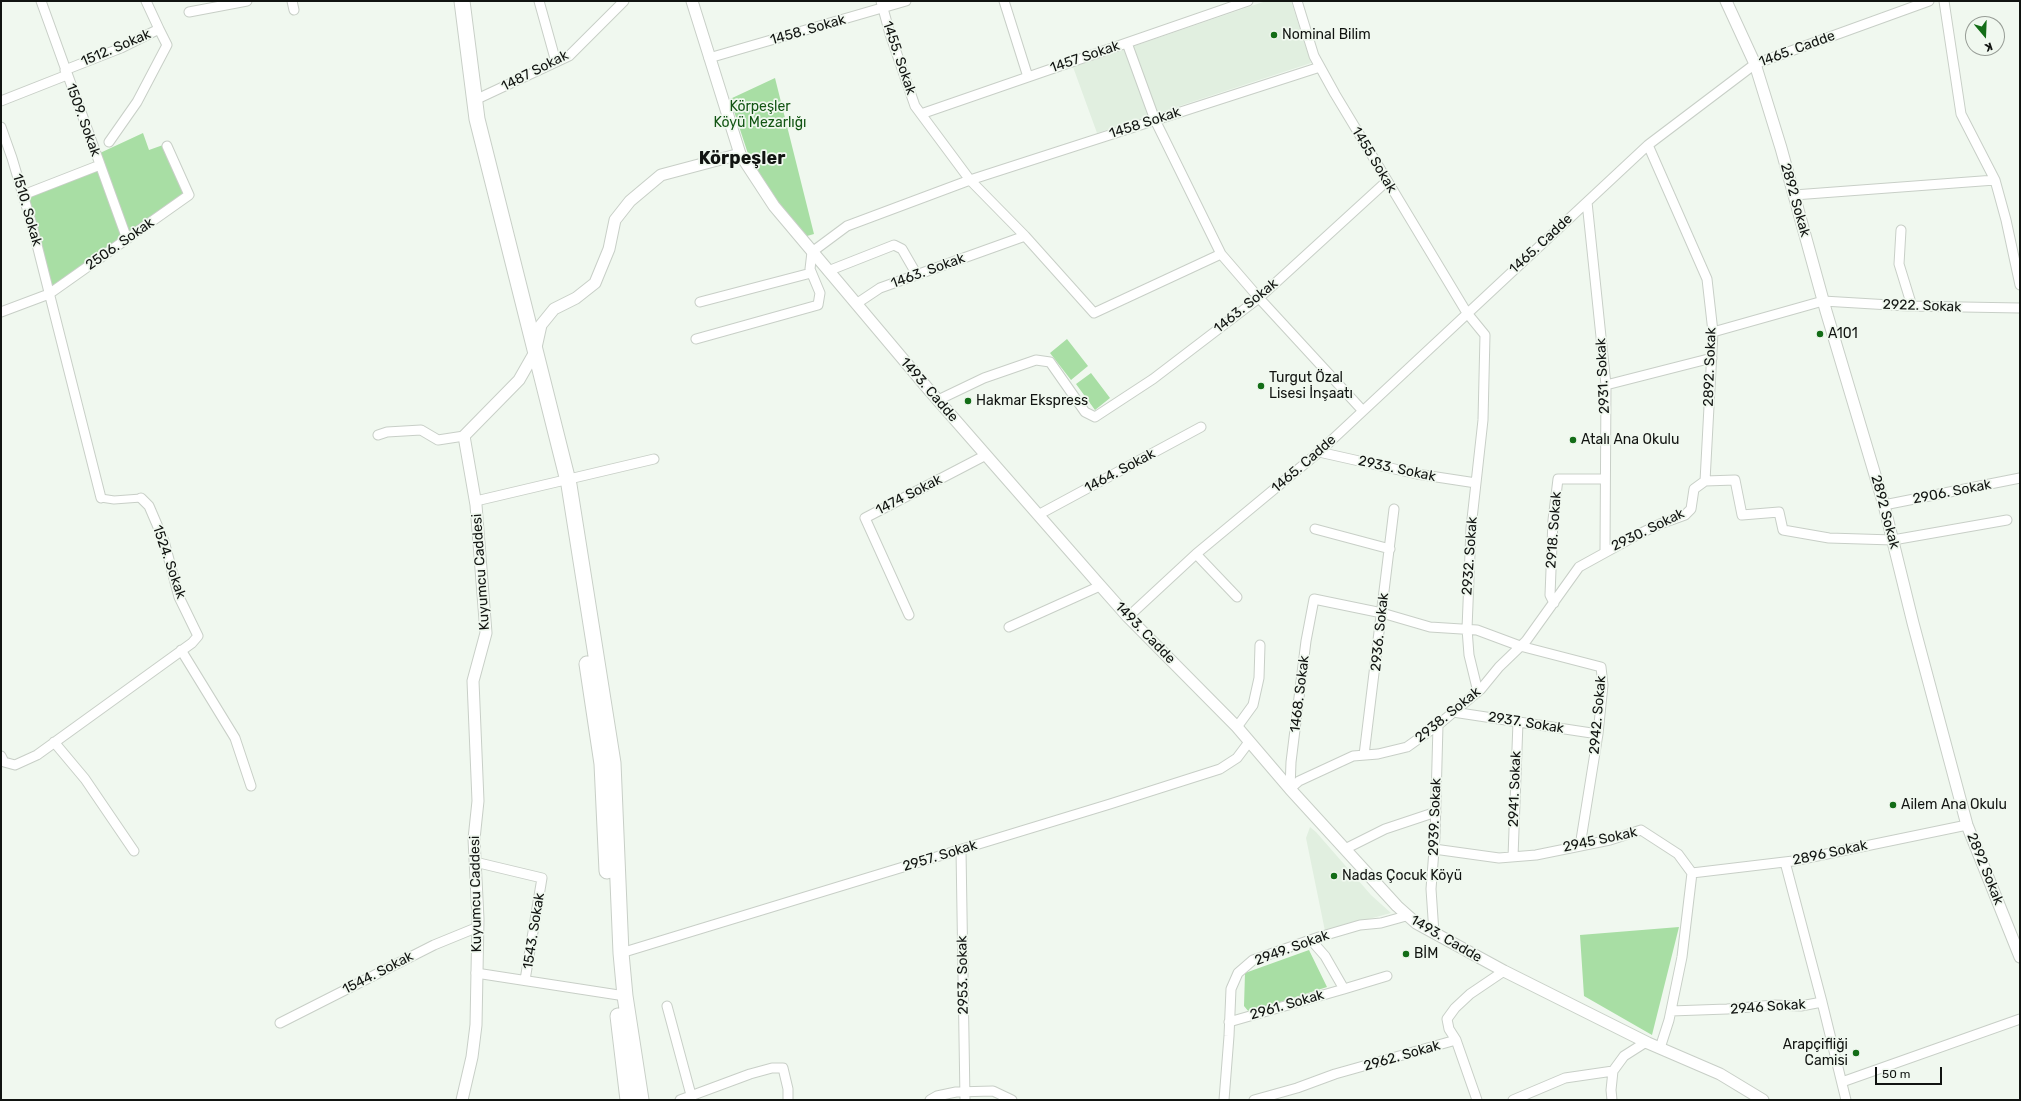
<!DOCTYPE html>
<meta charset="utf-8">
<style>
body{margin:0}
#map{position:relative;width:2021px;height:1101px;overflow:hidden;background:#f0f8ef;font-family:Rubik,sans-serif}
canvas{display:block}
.frame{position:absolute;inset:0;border:2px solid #111411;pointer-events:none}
.north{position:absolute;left:1965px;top:16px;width:40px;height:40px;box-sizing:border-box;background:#f0f8ef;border:1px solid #979d96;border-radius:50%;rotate:161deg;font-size:11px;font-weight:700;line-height:16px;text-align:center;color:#111411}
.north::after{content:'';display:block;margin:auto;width:14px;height:18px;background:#136d17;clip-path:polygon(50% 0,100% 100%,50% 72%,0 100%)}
.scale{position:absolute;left:1875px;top:1067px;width:67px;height:18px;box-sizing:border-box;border:2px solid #111411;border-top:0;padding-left:5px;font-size:12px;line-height:14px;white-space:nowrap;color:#111411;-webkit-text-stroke:3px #f0f8ef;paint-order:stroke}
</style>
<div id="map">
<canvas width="2021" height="1101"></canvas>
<div class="frame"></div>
<div class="north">K</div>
<div class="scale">50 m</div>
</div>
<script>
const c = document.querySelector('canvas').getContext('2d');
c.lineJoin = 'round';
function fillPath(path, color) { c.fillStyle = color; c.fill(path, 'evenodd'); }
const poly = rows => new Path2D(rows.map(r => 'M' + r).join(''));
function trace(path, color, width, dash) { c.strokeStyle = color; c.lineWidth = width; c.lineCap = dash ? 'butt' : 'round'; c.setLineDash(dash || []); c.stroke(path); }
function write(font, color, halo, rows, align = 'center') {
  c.font = font + ' Rubik,sans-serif'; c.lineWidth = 3.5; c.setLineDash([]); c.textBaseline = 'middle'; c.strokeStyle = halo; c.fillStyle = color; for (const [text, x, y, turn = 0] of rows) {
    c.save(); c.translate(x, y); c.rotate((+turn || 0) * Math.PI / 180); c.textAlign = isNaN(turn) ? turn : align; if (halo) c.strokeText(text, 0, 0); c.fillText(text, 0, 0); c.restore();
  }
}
const built = poly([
 [1266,1,1291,1,1311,63,1097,133,1073,67],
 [1310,827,1316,832,1371,895,1391,913,1325,931,1306,838]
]);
const green = poly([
 [775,78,814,234,807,236,779,204,753,169,730,99],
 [143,133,149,150,163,145,184,194,129,232,100,153],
 [98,170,122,237,51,287,28,198],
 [1067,339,1088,366,1071,380,1050,353],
 [1091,373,1110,398,1095,410,1076,384],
 [1679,927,1652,1035,1584,996,1580,935],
 [1309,950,1327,987,1249,1012,1244,1006,1245,973]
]);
const pedestrian = poly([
 [101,498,114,500,141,498]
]);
const minor = poly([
 [41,1,127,239],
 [292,1,294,10],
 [539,1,556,62],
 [881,1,890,34,915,106,970,180,1025,236,1094,313,1221,254],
 [1004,1,1028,77],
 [1297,1,1314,56,1335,94,1467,313,1485,335,1483,420,1471,528,1467,629,1469,655,1478,692],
 [1944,1,1961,114,1995,180,2006,220,2020,285],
 [189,12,247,1],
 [1127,43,1155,120,1221,254,1259,298,1363,411],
 [709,58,906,1],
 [65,70,121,48,159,29,146,1],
 [475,100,569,56,624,1],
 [1,101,67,75],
 [921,114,1248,1],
 [1,127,12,158,32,225,101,498],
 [109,142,137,102,167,45,159,29],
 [1648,145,1707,279,1713,332,1705,481],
 [23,195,100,165],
 [1794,195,1995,180],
 [1587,202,1606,385,1605,551],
 [1901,230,1899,264,1911,303,1907,306],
 [828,271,894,245,902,249,917,275],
 [700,302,811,273],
 [856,304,880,288,1025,236],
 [1,312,49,294,189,195,167,146],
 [1713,332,1823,301,1907,306,2020,308],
 [696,339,818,305,820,293,810,269,812,252,847,226,970,180,1320,67],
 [1606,385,1712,358],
 [938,400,984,378,1036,360,1050,362,1085,412,1095,417,1153,379,1259,298,1387,181],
 [378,435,387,432,421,430,438,440,464,436],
 [1319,452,1417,474,1476,483],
 [476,501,654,459],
 [1884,505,2020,478],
 [1038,515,1201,427],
 [1315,529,1390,549],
 [1196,554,1319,452,1648,145,1755,64,1929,1],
 [1554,603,1550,595,1553,520,1558,479,1605,479],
 [909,615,865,518,986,455],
 [1128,617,1196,554,1237,597],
 [1009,627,1100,586],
 [181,650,235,738,251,786],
 [1453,712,1598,734],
 [1237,727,1253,705,1259,678,1260,645],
 [54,742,85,779,134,851],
 [1364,755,1394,509],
 [1,756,4,762,15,765,37,755,192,643,198,636,179,597,164,541,149,506,141,498],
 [1290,789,1299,781,1353,756,1378,754,1407,747,1438,725,1481,689,1499,667,1526,641,1579,567,1637,535,1660,524,1685,515,1691,509,1694,489,1705,481,1735,480,1742,515,1779,512,1783,530,1829,538,1893,540,2007,520],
 [1290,789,1291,762,1306,641,1314,599,1382,613,1430,627,1477,630,1520,646,1601,667,1603,685,1598,734,1580,846],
 [1345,849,1385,829,1436,812],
 [1434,849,1499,858,1536,855,1610,840,1641,830,1678,854,1692,873,1682,957,1669,1020,1660,1048],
 [961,850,965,1100],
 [1513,857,1518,722],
 [475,862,542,878,525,980],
 [1785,862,1822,1002],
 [1692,873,1793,861,1967,825],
 [1434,933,1431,889,1435,837,1438,725],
 [621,953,1110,804,1220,769,1237,758,1249,742],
 [476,973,625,996],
 [1344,989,1387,976],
 [667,1006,691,1095],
 [1671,1011,1727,1009,1774,1005,1801,1006,1822,1002,1846,1100],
 [1229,1022,1344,989,1325,956,1311,940],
 [280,1023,434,945,478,927],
 [1456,1040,1477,1100],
 [1842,1082,2020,1019],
 [680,1100,750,1074,772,1068,783,1068,788,1089,788,1100],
 [930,1100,937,1096,956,1092,993,1091,1012,1100],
 [1224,1100,1229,1036,1231,989,1238,973,1253,960,1319,937,1360,925,1381,923,1406,916],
 [1254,1100,1297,1088,1335,1074,1456,1040,1449,1029,1447,1019,1455,1008,1470,994,1504,971],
 [1513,1100,1565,1078,1613,1071],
 [1612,1100,1611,1090,1613,1071,1624,1056,1646,1042]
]);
const tertiary = poly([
 [692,1,740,154,774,206,929,390,1097,582,1128,617,1237,727,1290,789,1397,906,1416,923,1504,971,1648,1043,1720,1074,1763,1100],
 [1726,1,1755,64,1781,148,1826,311,1884,505,1913,623,1967,825,2020,957],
 [462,1100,472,1057,476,1025,478,919,474,839,478,801,473,681,486,633,476,505,464,436,519,380,535,352,541,325,554,309,576,298,595,283,609,249,615,220,630,201,661,175,740,154]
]);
const trunk = poly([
 [462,1,477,119,569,485,613,763,621,953,625,996,641,1100],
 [587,664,602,764,607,871],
 [618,1016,628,1100]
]);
const markers = [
 [1274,35,4,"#136d17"],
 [1820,334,4,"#136d17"],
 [1261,386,4,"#136d17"],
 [968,401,4,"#136d17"],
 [1573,440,4,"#136d17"],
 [1893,805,4,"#136d17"],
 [1334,876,4,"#136d17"],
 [1406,954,4,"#136d17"],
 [1856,1053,4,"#136d17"]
];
const streetNames = [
 ["1458. Sokak",808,30,-16],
 ["1512. Sokak",116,48,-23],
 ["1465. Cadde",1797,49,-20],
 ["1457 Sokak",1085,57,-19],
 ["1455. Sokak",899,58,71],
 ["1487 Sokak",535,71,-27],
 ["1509. Sokak",83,120,70],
 ["1458 Sokak",1145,123,-18],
 ["1455 Sokak",1374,160,59],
 ["2892 Sokak",1795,200,74],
 ["1510. Sokak",27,210,74],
 ["2506. Sokak",120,244,-35],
 ["1465. Cadde",1541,244,-43],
 ["1463. Sokak",928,271,-20],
 ["1463. Sokak",1246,306,-39],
 ["2922. Sokak",1922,306,2],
 ["2892. Sokak",1710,367,-88],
 ["2931. Sokak",1603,376,-93],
 ["1493. Cadde",929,390,49],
 ["1465. Cadde",1304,464,-41],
 ["2933. Sokak",1397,469,12],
 ["1464. Sokak",1120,471,-28],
 ["2906. Sokak",1952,492,-11],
 ["1474 Sokak",909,495,-27],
 ["2892 Sokak",1885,512,75],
 ["2918. Sokak",1554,530,-86],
 ["2930. Sokak",1648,530,-26],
 ["2932. Sokak",1470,556,-86],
 ["1524. Sokak",169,562,71],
 ["Kuyumcu Caddesi",481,572,-94],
 ["2936. Sokak",1380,632,-84],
 ["1493. Cadde",1145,633,46],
 ["1468. Sokak",1300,694,-83],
 ["2938. Sokak",1448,715,-39],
 ["2942. Sokak",1598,715,-85],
 ["2937. Sokak",1526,723,9],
 ["2941. Sokak",1515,789,-88],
 ["2939. Sokak",1435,817,-88],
 ["2945 Sokak",1600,840,-12],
 ["2896 Sokak",1830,853,-12],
 ["2957. Sokak",940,856,-17],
 ["2892 Sokak",1985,869,68],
 ["Kuyumcu Caddesi",476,894,-91],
 ["1543. Sokak",534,931,-81],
 ["1493. Cadde",1446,939,30],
 ["2949. Sokak",1292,948,-20],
 ["1544. Sokak",378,973,-27],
 ["2953. Sokak",963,975,-91],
 ["2961. Sokak",1287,1005,-16],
 ["2946 Sokak",1768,1007,-4],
 ["2962. Sokak",1402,1056,-16]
];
const poiNames = [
 ["Nominal Bilim",1282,35],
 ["A101",1828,334],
 ["Turgut Özal",1269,378],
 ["Lisesi İnşaatı",1269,394],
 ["Hakmar Ekspress",976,401],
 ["Atalı Ana Okulu",1581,440],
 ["Ailem Ana Okulu",1901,805],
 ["Nadas Çocuk Köyü",1342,876],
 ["BİM",1414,954],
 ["Arapçifliği",1848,1045,"right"],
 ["Camisi",1848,1061,"right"]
];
const parkNames = [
 ["Körpeşler",760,107],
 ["Köyü Mezarlığı",760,123]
];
const districtNames = [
 ["Körpeşler",742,159]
];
fillPath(built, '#e1efe0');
fillPath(green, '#a8dea4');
trace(pedestrian, '#c8cfc7', 9);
trace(minor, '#c8cfc7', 11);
trace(tertiary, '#c8cfc7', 13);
trace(trunk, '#c8cfc7', 17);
trace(pedestrian, '#fff', 7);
trace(minor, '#fff', 9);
trace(tertiary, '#fff', 11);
trace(trunk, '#fff', 15);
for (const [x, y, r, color] of markers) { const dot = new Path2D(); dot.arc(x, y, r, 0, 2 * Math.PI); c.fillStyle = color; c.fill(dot); trace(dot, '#f0f8ef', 1.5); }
write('14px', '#111411', '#f0f8ef', streetNames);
write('14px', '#111411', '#f0f8ef', poiNames, 'left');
write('14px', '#125513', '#f0f8ef', parkNames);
write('bold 18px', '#111411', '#f0f8ef', districtNames);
</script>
